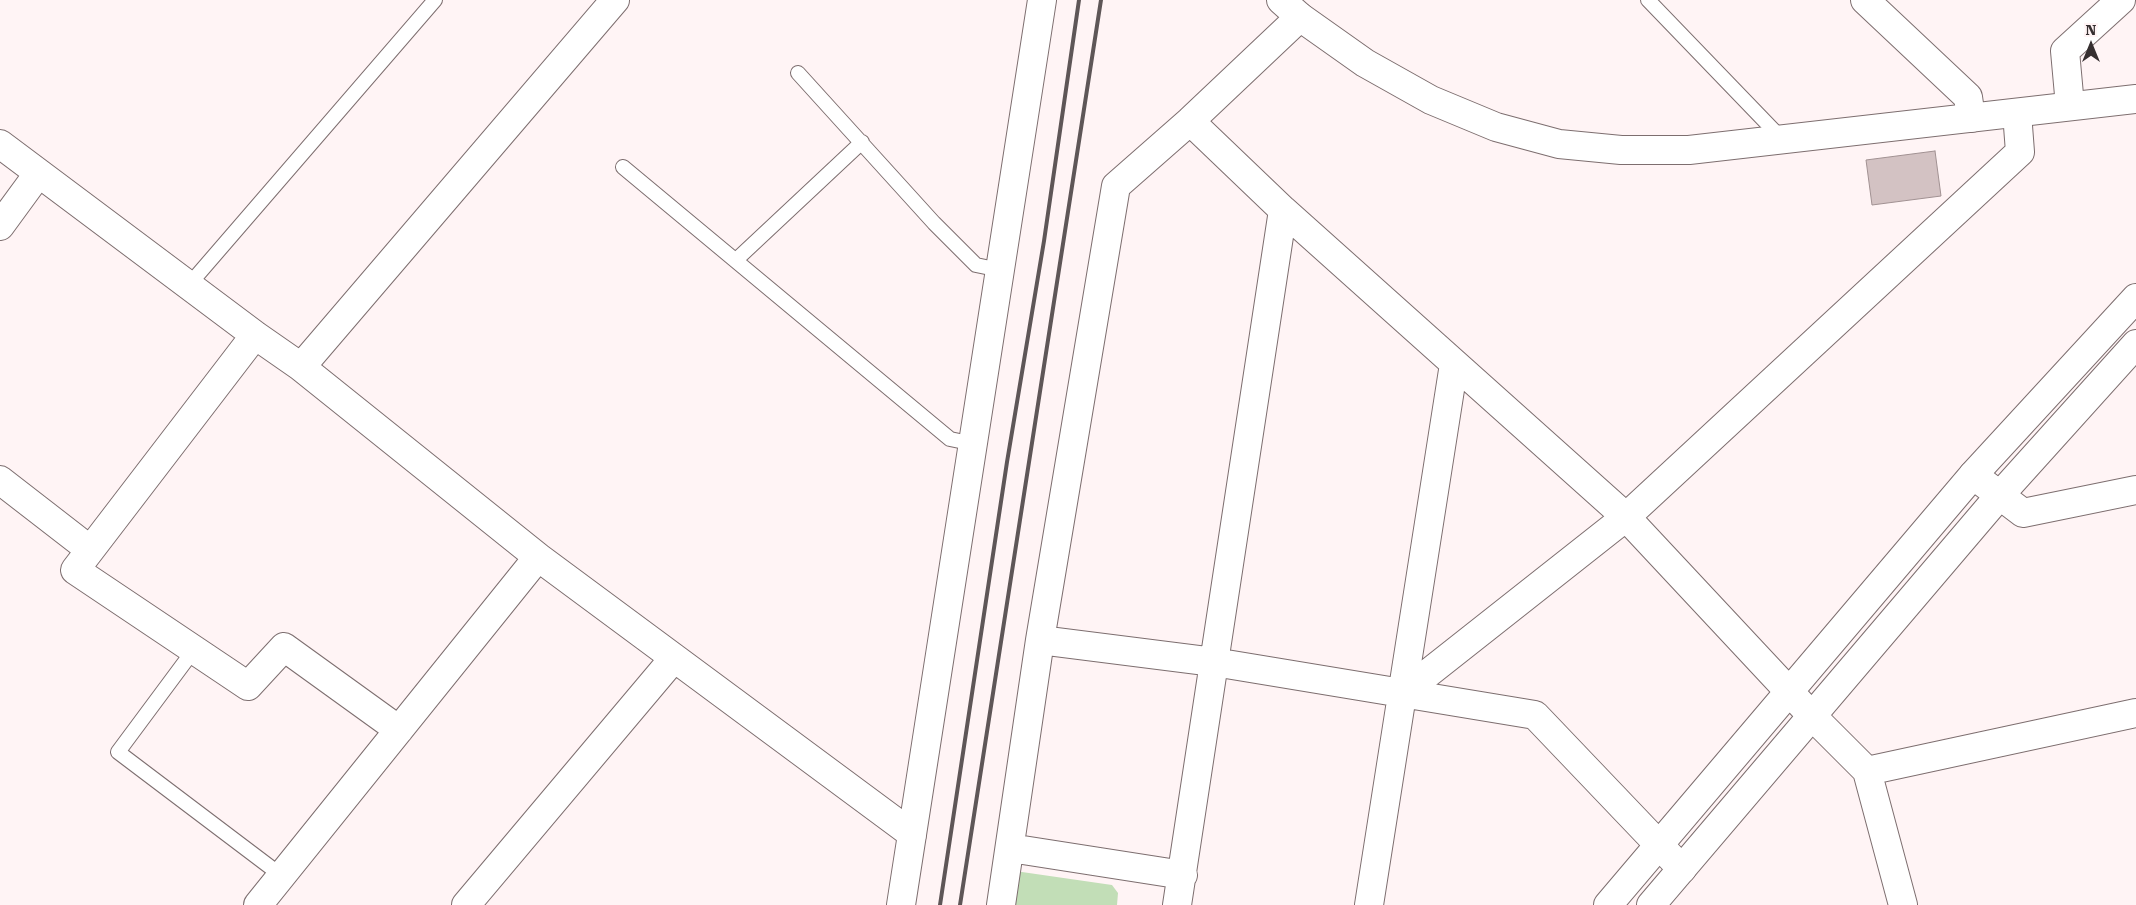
<!DOCTYPE html>
<style>
body{margin:0}
#map{position:relative;width:2136px;height:905px;overflow:hidden;background:#fff4f5;font-family:"Roboto Serif",serif}
canvas{display:block}
.north{position:absolute;left:2066px;top:20px;width:50px;height:50px;-webkit-text-stroke:4px #fff4f5;paint-order:stroke;rotate:0deg;font-size:14px;font-weight:700;line-height:20px;text-align:center;color:#362f30}
.north::after{content:'';display:block;margin:auto;width:18px;height:22px;background:#362f30;clip-path:polygon(50% 0,100% 100%,50% 72%,0 100%)}
</style>
<div id="map">
<canvas width="2136" height="905"></canvas>
<div class="north">N</div>
</div>
<script>
const c = document.querySelector('canvas').getContext('2d');
c.lineJoin = 'round';
function fillPath(path, color) { c.fillStyle = color; c.fill(path, 'evenodd'); }
const poly = rows => new Path2D(rows.map(r => 'M' + r).join(''));
function trace(path, color, width, dash) { c.strokeStyle = color; c.lineWidth = width; c.lineCap = dash ? 'butt' : 'round'; c.setLineDash(dash || []); c.stroke(path); }
const green = poly([
 [1015,871,1112,885,1118,893,1117,905,1010,905]
]);
const building = poly([
 [1935,151,1941,196,1872,205,1866,160,1935,151]
]);
const lane = poly([
 [1648,0,1783,140],
 [798,73,934,223,976,265,1000,270],
 [623,167,950,439,974,444],
 [736,260,862,142],
 [188,286,435,0],
 [193,651,118,752,282,876]
]);
const street = poly([
 [1865,0,1968,97,1971,118],
 [2070,106,2065,51,2121,0],
 [1190,121,1283,210,1626,517,1812,716,1867,771,1903,905],
 [0,144,255,335,301,367,538,557,912,834],
 [0,226,38,174],
 [255,335,75,570,248,686,284,647,399,730],
 [301,367,615,0],
 [1973,475,2023,513,2136,490],
 [0,480,89,549],
 [1040,640,1214,662,1535,715,1682,869],
 [1403,693,1626,517,2020,152,2017,113],
 [1867,771,2136,713],
 [1010,848,1183,875],
 [258,905,538,557],
 [466,905,674,658],
 [1001,905,1040,640,1116,186,1190,121,1300,17],
 [1177,905,1283,210],
 [1369,905,1454,364]
]);
const secondary = poly([
 [1281,0,1300,17,1365,63,1431,100,1496,127,1559,144,1621,150,1689,150,2136,99],
 [901,905,1042,0],
 [1608,905,1973,475,2136,298],
 [1651,905,2000,495,2136,344]
]);
const rail = poly([
 [940,905,1007,462,1044,241,1079,0],
 [960,905,1101,0]
]);
fillPath(green, '#c2deb7');
fillPath(building, '#d3c2c3');
trace(building, '#a19192', 1);
trace(lane, '#7d6e6f', 16);
trace(street, '#7d6e6f', 30);
trace(secondary, '#7d6e6f', 30);
trace(lane, '#fff', 14);
trace(street, '#fff', 28);
trace(secondary, '#fff', 28);
trace(rail, '#5e5657', 4);
</script>
